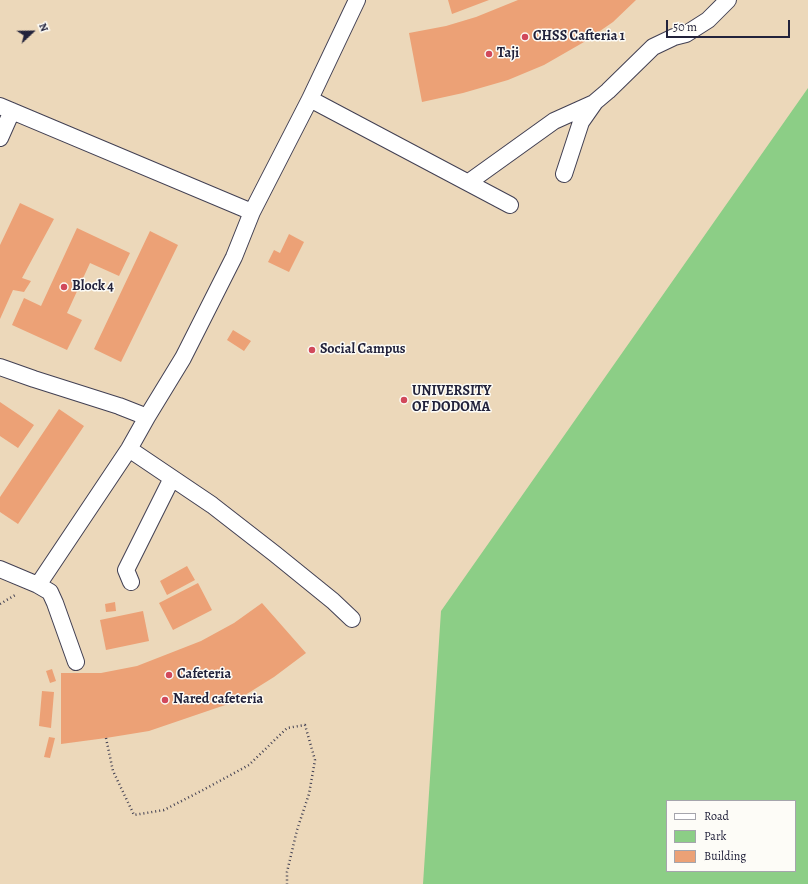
<!DOCTYPE html>
<style>
body{margin:0}
#map{position:relative;width:808px;height:884px;overflow:hidden;background:#f7eddb;font-family:Alegreya,serif}
canvas{display:block}
.legend{position:absolute;left:666px;top:800px;width:130px;height:72px;box-sizing:border-box;background:#fdfcf7;border:1px solid #a5a5ac;margin:0;padding:5px 7px;list-style:none;font-size:12px;color:#22223b}
.legend li{display:flex;align-items:center;gap:8px;height:20px}
.legend b{width:20px;border:1px solid #a5a5ac}
.north{position:absolute;left:12px;top:12px;width:40px;height:40px;-webkit-text-stroke:3px #fdfcf7;paint-order:stroke;rotate:68deg;font-size:11px;font-weight:700;line-height:16px;text-align:center;color:#22223b}
.north::after{content:'';display:block;margin:auto;width:14px;height:18px;background:#22223b;clip-path:polygon(50% 0,100% 100%,50% 72%,0 100%)}
.scale{position:absolute;left:666px;top:20px;width:124px;height:18px;box-sizing:border-box;border:2px solid #22223b;border-top:0;padding-left:5px;font-size:12px;line-height:14px;white-space:nowrap;color:#22223b;-webkit-text-stroke:3px #fdfcf7;paint-order:stroke}
</style>
<div id="map">
<canvas width="808" height="884"></canvas>
<ul class="legend">
<li><b style="height:5px;background:#fff"></b>Road</li>
<li><b style="height:11px;background:#8cce86"></b>Park</li>
<li><b style="height:11px;background:#eca176"></b>Building</li>
</ul>
<div class="north">N</div>
<div class="scale">50 m</div>
</div>
<script>
const c = document.querySelector('canvas').getContext('2d');
c.lineJoin = 'round';
function fillPath(path, color) { c.fillStyle = color; c.fill(path, 'evenodd'); }
const poly = rows => new Path2D(rows.map(r => 'M' + r).join(''));
function trace(path, color, width, dash) { c.strokeStyle = color; c.lineWidth = width; c.lineCap = dash ? 'butt' : 'round'; c.setLineDash(dash || []); c.stroke(path); }
function write(font, color, halo, rows, align = 'center') {
  c.font = font + ' Alegreya,serif'; c.lineWidth = 3; c.setLineDash([]); c.textBaseline = 'middle'; c.strokeStyle = halo; c.fillStyle = color; for (const [text, x, y, turn = 0] of rows) {
    c.save(); c.translate(x, y); c.rotate((+turn || 0) * Math.PI / 180); c.textAlign = isNaN(turn) ? turn : align; if (halo) c.strokeText(text, 0, 0); c.fillText(text, 0, 0); c.restore();
  }
}
const built = poly([
 [0,0,808,0,808,884,0,884],
 [667,801,795,801,795,871,667,871]
]);
const green = poly([
 [808,88,808,884,423,884,441,611],
 [667,801,795,801,795,871,667,871]
]);
const building = poly([
 [448,0,489,0,452,14],
 [518,0,636,0,613,22,584,42,544,65,508,80,463,93,422,102,409,33,446,26,476,17],
 [20,203,54,219,22,278,31,281,24,292,13,290,0,319,0,245],
 [77,228,130,253,119,276,90,263,67,313,82,320,67,350,12,325,24,298,41,306],
 [150,231,178,245,121,362,94,349],
 [289,234,304,242,289,272,268,262,274,250,280,253],
 [233,330,251,341,244,351,227,340],
 [0,402,34,425,18,448,0,436],
 [59,409,84,426,18,524,0,512,0,497],
 [187,566,195,580,167,595,160,581],
 [198,583,212,610,173,630,159,603],
 [115,602,116,611,106,612,105,604],
 [262,603,306,653,274,677,234,702,149,731,106,738,61,744,61,673,101,673,137,666,201,641,234,623],
 [143,611,149,641,106,650,100,620],
 [52,669,56,681,50,683,46,671],
 [42,691,54,692,51,728,39,726],
 [49,737,55,738,50,758,44,757]
]);
const path = poly([
 [0,604,17,594],
 [106,738,113,771,134,815,164,810,203,790,249,765,287,728,305,725,315,760,309,794,297,830,287,872,287,884]
]);
const minor = poly([
 [310,99,510,205],
 [0,106,252,212],
 [0,138,12,111],
 [564,174,581,122,595,102,608,91,653,47,674,37,686,34,708,20,728,0],
 [469,182,554,121,594,103],
 [0,367,34,379,119,406,147,417],
 [129,449,212,505,275,554,333,601,352,619],
 [0,569,38,585,50,592,55,603,76,662],
 [131,582,126,570,172,478],
 [38,585,129,449,147,417,183,358,234,257,252,212,310,99,357,0]
]);
const markers = [
 [525,37,4,"#d1495b"],
 [489,54,4,"#d1495b"],
 [64,287,4,"#d1495b"],
 [312,350,4,"#d1495b"],
 [404,400,4,"#d1495b"],
 [169,675,4,"#d1495b"],
 [165,700,4,"#d1495b"]
];
const poiNames = [
 ["CHSS Cafteria 1",533,37],
 ["Taji",497,54],
 ["Block 4",72,287],
 ["Social Campus",320,350],
 ["UNIVERSITY",412,392],
 ["OF DODOMA",412,408],
 ["Cafeteria",177,675],
 ["Nared cafeteria",173,700]
];
fillPath(built, '#ecd8ba');
fillPath(green, '#8cce86');
fillPath(building, '#eca176');
trace(minor, '#424053', 18);
trace(path, '#424053', 2.5, [1, 3]);
trace(minor, '#fff', 16);
for (const [x, y, r, color] of markers) { const dot = new Path2D(); dot.arc(x, y, r, 0, 2 * Math.PI); c.fillStyle = color; c.fill(dot); trace(dot, '#fdfcf7', 1.5); }
write('bold 14px', '#22223b', '#fdfcf7', poiNames, 'left');
</script>
